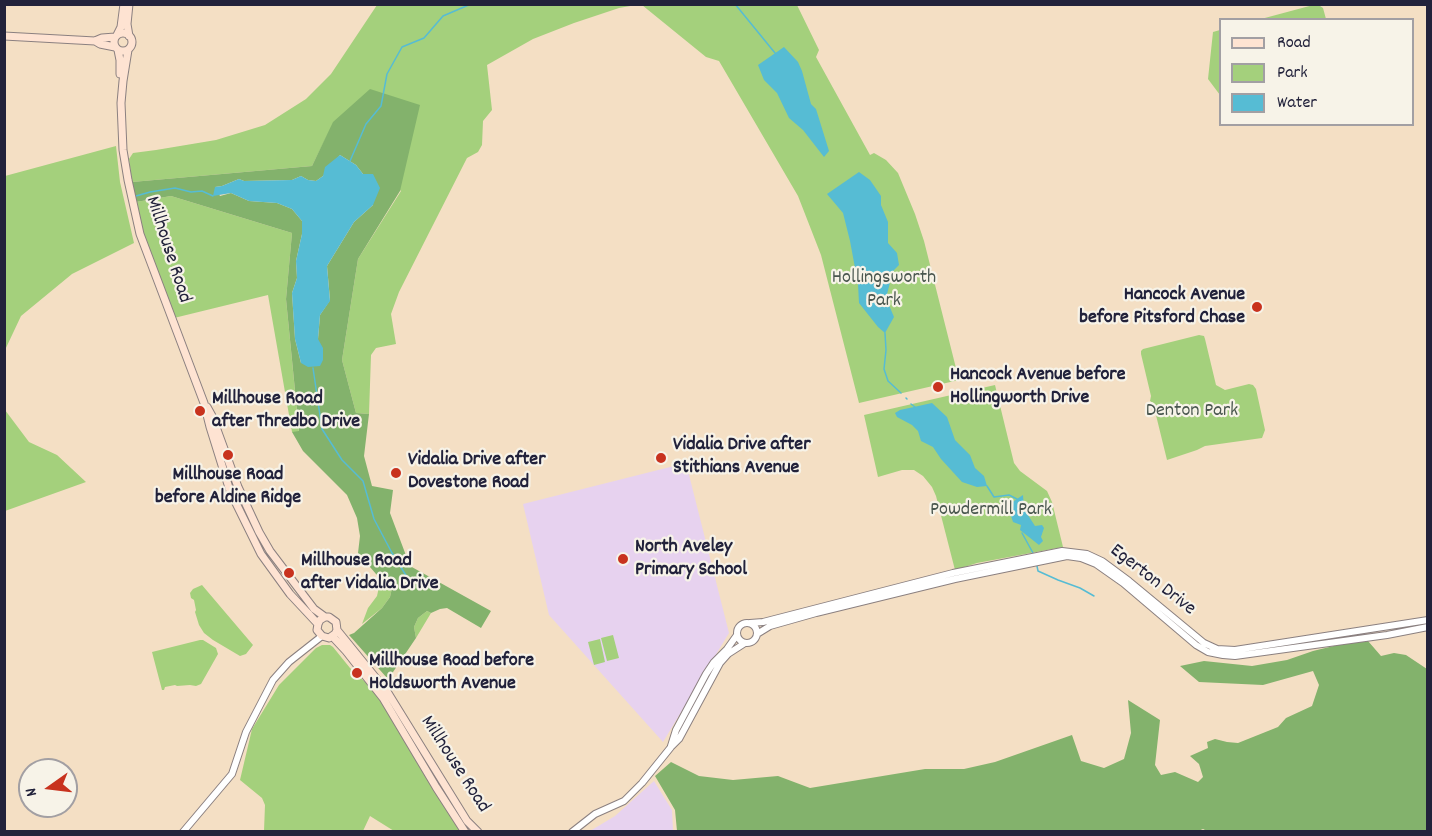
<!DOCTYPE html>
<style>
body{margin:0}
#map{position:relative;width:1432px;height:836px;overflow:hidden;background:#f4dfc4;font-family:Dekko,sans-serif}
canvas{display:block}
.frame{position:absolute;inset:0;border:6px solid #22223b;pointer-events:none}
.legend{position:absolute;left:1219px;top:18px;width:195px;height:108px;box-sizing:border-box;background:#f7f3e8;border:2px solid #a29fa3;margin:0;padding:8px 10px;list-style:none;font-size:18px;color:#22223b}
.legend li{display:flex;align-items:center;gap:12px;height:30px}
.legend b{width:30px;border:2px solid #a29fa3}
.north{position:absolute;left:18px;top:758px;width:60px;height:60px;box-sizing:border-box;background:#f7f3e8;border:2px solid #a29fa3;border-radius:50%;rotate:256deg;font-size:16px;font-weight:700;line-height:24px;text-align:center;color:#22223b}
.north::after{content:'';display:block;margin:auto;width:21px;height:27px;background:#c8321e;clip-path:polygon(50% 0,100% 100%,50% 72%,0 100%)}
</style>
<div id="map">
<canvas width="1432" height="836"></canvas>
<div class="frame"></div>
<ul class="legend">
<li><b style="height:8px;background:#fee3d2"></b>Road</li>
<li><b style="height:16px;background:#a4d07c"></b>Park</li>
<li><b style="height:16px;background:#56bcd4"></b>Water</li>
</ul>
<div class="north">N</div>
</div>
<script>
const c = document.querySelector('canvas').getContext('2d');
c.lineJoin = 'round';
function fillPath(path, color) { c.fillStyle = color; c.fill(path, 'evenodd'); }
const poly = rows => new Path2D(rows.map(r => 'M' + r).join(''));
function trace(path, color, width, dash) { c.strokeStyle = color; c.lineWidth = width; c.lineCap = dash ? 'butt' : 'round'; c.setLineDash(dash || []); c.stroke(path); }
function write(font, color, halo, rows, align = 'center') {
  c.font = font + ' Dekko,sans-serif'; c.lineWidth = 4.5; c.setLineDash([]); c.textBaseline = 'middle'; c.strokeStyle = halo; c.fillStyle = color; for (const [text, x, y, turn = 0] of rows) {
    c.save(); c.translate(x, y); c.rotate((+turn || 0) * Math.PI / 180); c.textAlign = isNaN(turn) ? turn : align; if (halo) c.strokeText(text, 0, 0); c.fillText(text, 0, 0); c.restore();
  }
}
const built = poly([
 [686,463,729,633,663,742,549,615,523,504],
 [654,781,672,810,673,831,590,831,615,816]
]);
const green = poly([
 [1317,4,1323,8,1326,19,1261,19],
 [377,5,636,5,619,8,574,23,533,39,487,65,492,110,483,121,482,145,478,152,467,158,399,292,391,314,396,344,376,348,371,355,369,414,356,413,342,360,358,259,401,191,333,124,312,166,132,182,129,159,133,153,156,150,216,140,265,125,306,99,331,74],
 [642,5,797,5,819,50,816,57,870,155,874,153,886,160,898,173,915,214,924,241,959,380,859,403,821,255,798,196,719,61,706,57],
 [1220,30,1220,95,1208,79,1213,32],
 [116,146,120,182,134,243,72,274,21,316,5,350,5,176],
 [171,196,292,233,286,299,299,432,292,432,268,295,174,318,144,234,136,202],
 [1199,335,1204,336,1205,339,1216,385,1225,390,1249,384,1253,385,1256,389,1265,430,1262,438,1205,446,1197,450,1167,460,1153,403,1150,401,1151,396,1141,354,1141,351,1143,349],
 [995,385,1014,463,1020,471,1047,491,1052,502,1063,547,977,563,955,570,936,496,932,487,923,476,914,470,902,470,878,477,864,415],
 [5,410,29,442,57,455,86,482,5,511],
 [376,574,383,574,390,579,392,588,390,597,382,608,362,624,368,608,377,596,379,587,379,578],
 [202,585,253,645,246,654,240,656,213,640,204,633,199,625,195,612,196,610,194,600,191,598,190,593,193,589],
 [427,611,431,613,416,638,414,627,418,618],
 [613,635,619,658,607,661,601,638],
 [600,639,605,662,594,665,588,642],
 [200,640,203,640,216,648,218,654,201,684,196,686,190,685,177,686,175,685,165,687,164,690,162,690,152,652],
 [322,645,330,645,333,647,350,668,376,692,462,831,394,831,370,816,363,831,264,831,265,805,262,798,240,780,252,729,279,685,316,648]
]);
const forest = poly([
 [370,89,420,105,400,191,358,259,342,360,356,413,369,414,364,456,372,486,393,490,390,513,410,566,491,611,481,628,447,608,440,609,431,613,427,611,418,618,414,627,416,638,391,675,387,678,349,635,354,633,382,608,390,597,392,588,390,579,383,574,376,574,358,553,360,536,357,518,347,495,303,451,292,432,299,431,286,299,292,233,171,196,136,202,132,182,312,166,333,122],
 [340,155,356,165,363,174,373,205,354,222,327,266,330,300,320,315,318,339,301,363,295,339,292,293,297,278,296,261,302,234,302,221,292,209,277,203,249,201,231,193,220,196,215,187,222,186,239,179,244,181,292,180,301,176,308,180,316,181,323,176],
 [1368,641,1381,656,1394,653,1406,655,1427,669,1427,831,1209,832,1203,829,1196,832,677,831,675,810,655,776,671,762,699,776,733,780,778,776,810,788,925,769,964,769,995,762,1072,735,1081,761,1104,768,1124,759,1131,733,1128,700,1160,720,1155,765,1161,775,1175,772,1198,782,1203,777,1199,764,1190,756,1208,748,1207,742,1215,739,1227,742,1238,743,1278,727,1286,718,1312,706,1319,685,1313,671,1263,685,1199,682,1180,666,1204,661,1252,666,1287,660,1313,651,1350,642]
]);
const water = poly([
 [784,47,798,62,802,71,811,104,816,109,829,151,824,157,803,130,789,118,777,93,764,80,758,65],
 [340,155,356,165,363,174,373,174,380,188,373,205,354,222,327,266,330,301,320,315,318,339,323,348,323,360,320,366,308,367,301,363,295,339,292,293,297,278,296,261,302,234,302,221,292,209,277,203,249,201,231,193,213,196,215,187,222,186,239,179,244,181,292,180,301,176,308,180,316,181,323,176,325,167],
 [859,172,870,180,881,196,881,205,888,222,888,243,897,253,899,265,893,271,886,298,894,317,885,333,878,327,859,303,858,284,850,241,843,213,827,194],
 [932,403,947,417,955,440,970,455,975,468,984,476,987,486,977,487,962,482,941,459,933,447,921,441,918,431,912,425,897,417,895,413,900,410],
 [1023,495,1024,509,1035,526,1042,525,1044,528,1041,537,1043,541,1039,545,1020,530,1021,525,1013,522,1010,513,1008,506,1011,503]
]);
const stream = poly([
 [735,4,775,53],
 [350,161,366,124,381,106,387,74,402,47,424,38,443,16,471,4],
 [136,196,150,192,175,188,191,192,202,191,213,196],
 [885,333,886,350,884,369,888,381,901,393],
 [313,368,322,429,342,460,363,481,374,519,392,553,407,577],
 [906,398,907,399],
 [911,404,915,407],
 [987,486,994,497,1009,495,1017,499],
 [1022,533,1033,553],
 [1037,566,1038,571,1058,580,1080,588,1094,596]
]);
const tertiary = poly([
 '737 633a10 10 0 1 1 20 0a10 10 0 1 1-20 0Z',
 [750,623,763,622,953,573,1062,551,1087,554,1102,561,1129,581,1204,643,1217,649,1235,650,1428,620],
 [757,634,770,626,816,613,955,579,1067,556,1081,558,1096,564,1123,583,1196,645,1208,652,1223,655,1235,656,1387,635,1428,627],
 [671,746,676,730,706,674,714,662,727,649,737,635],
 [183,832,232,774,246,732,273,680,289,662,322,636],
 [572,832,595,814,624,801,642,783,671,747,679,739,720,663,728,654,745,643]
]);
const secondary = poly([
 '114 42a9 9 0 1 1 18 0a9 9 0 1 1-18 0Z',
 [117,35,121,27,124,4],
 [4,36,95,41,102,38,115,37],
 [129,36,127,24,129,4],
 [95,41,100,44,115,47],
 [118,50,120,60,120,74],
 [128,50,123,81,121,103,123,150,128,180,140,234,204,403,210,427,230,491,261,554,290,594,318,624],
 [207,407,212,416,238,487,259,532,270,551,314,609,325,617,329,617,336,622,337,630,335,634,329,638,322,636,317,630,318,624,320,620,325,617],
 [337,630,388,693,467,821,478,832],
 [332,636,346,651,383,698,436,787,465,832]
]);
const markers = [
 [1257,307,6,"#c8321e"],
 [938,387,6,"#c8321e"],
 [200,411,6,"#c8321e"],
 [228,455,6,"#c8321e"],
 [661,458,6,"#c8321e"],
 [396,473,6,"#c8321e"],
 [623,559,6,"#c8321e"],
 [289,573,6,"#c8321e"],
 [357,673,6,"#c8321e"]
];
const streetNames = [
 ["Millhouse Road",167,250,72],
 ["Egerton Drive",1152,581,38],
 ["Millhouse Road",454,765,57]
];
const parkNames = [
 ["Hollingsworth",884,279],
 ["Park",884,302],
 ["Denton Park",1192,412],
 ["Powdermill Park",991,511]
];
const poiNames = [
 ["Hancock Avenue",1245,296,"right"],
 ["before Pitsford Chase",1245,319,"right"],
 ["Hancock Avenue before",950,376],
 ["Hollingworth Drive",950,399],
 ["Millhouse Road",212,400],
 ["after Thredbo Drive",212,423],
 ["Vidalia Drive after",673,446],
 ["Stithians Avenue",673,469],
 ["Vidalia Drive after",408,461],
 ["Dovestone Road",408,484],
 ["Millhouse Road",228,476,"center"],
 ["before Aldine Ridge",228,499,"center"],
 ["North Aveley",635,548],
 ["Primary School",635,571],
 ["Millhouse Road",301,562],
 ["after Vidalia Drive",301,585],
 ["Millhouse Road before",369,662],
 ["Holdsworth Avenue",369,685]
];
fillPath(built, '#e7d2ef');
fillPath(green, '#a4d07c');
fillPath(forest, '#83b26c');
fillPath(water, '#56bcd4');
trace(stream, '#56bcd4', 1.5);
trace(tertiary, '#8b8080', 8);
trace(secondary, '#8b8080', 9);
trace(tertiary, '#fff', 6);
trace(secondary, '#fee3d2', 7);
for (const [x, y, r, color] of markers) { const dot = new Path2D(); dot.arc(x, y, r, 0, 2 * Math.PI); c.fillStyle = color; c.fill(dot); trace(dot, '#f7f3e8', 2); }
write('20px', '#22223b', '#f7f3e8', streetNames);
write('20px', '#49564e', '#f7f3e8', parkNames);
write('bold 20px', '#22223b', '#f7f3e8', poiNames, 'left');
</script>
